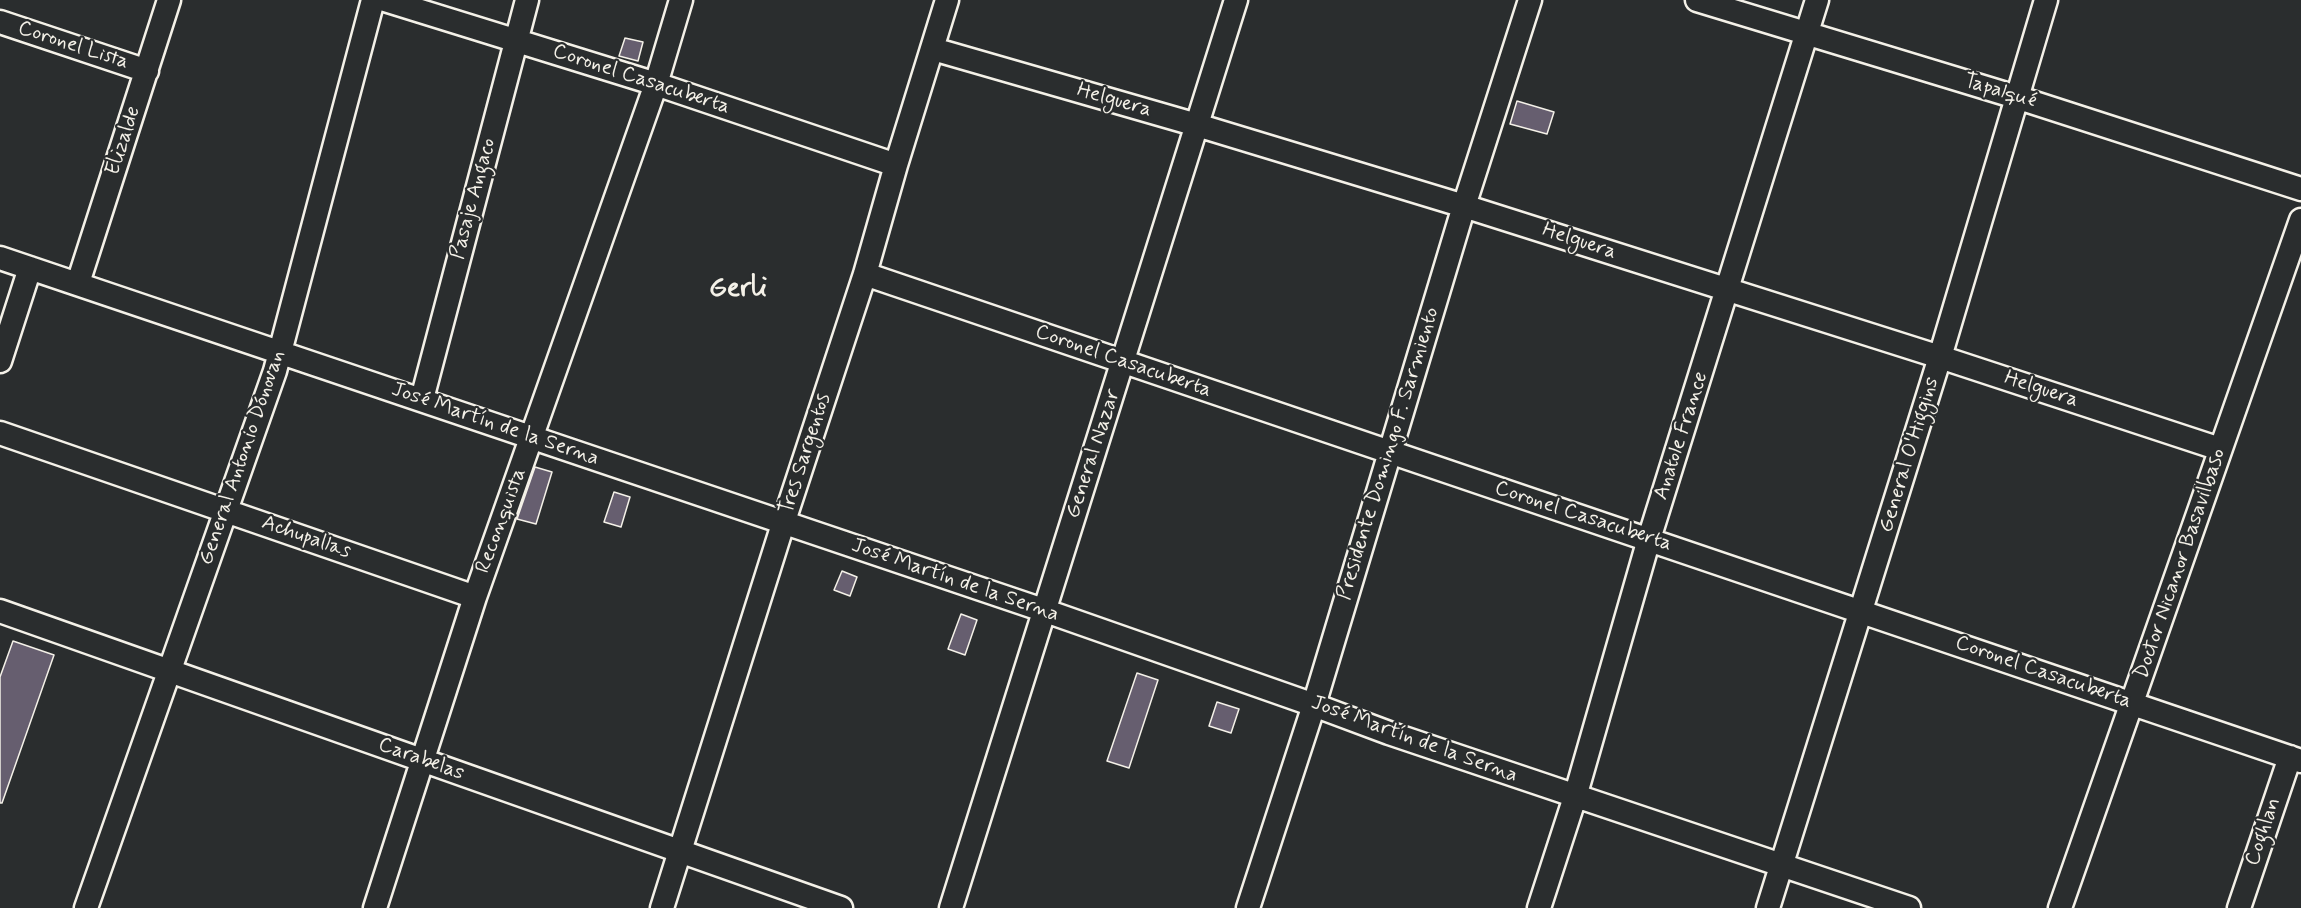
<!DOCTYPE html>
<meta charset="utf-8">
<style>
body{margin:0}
canvas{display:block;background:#2a2d2e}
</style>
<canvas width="2301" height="908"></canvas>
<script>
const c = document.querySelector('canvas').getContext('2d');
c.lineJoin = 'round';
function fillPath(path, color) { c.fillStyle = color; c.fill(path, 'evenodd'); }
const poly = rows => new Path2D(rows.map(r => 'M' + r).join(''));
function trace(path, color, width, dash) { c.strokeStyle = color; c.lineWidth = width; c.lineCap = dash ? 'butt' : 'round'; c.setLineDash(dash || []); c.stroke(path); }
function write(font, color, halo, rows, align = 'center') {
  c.font = font + ' Mynerve,sans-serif'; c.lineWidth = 4.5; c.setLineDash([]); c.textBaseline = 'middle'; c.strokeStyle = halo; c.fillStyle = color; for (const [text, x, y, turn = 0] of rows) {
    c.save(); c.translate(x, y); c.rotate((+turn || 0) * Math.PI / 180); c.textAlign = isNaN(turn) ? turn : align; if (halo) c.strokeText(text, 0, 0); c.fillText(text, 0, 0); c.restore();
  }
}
const building = poly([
 [625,38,643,42,638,61,619,56,625,38],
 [1517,101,1554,112,1547,134,1510,124,1517,101],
 [535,467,552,472,536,524,517,519,535,467],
 [614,492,630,497,621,527,604,522,614,492],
 [842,571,857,577,850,596,834,590,842,571],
 [961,614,977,620,965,655,948,649,961,614],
 [13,641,54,655,2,803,0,803,0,677,13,641],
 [1137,673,1158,680,1129,768,1107,761,1137,673],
 [1217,702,1239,709,1231,733,1209,726,1217,702]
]);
const minor = poly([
 [385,0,656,84,896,165],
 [1697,0,2016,97,2301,189],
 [0,22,147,71],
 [933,49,1197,125,1464,206,1940,357,2220,449],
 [0,258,1043,610,1314,705,1389,733,1909,908],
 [865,274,2301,761],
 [78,283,169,0],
 [0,361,30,268],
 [422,399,527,0],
 [0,433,475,597],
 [0,611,841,908],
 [86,908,275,371,373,0],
 [375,908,475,597,656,84,681,0],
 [662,908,783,524,865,274,896,165,947,0],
 [951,908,1236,0],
 [1248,908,1314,705,1464,206,1530,0],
 [1539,908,1575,797,1649,539,1817,0],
 [1768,908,1940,357,2046,0],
 [2060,908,2301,220],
 [2239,908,2290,757]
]);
const streetNames = [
 ["Coronel Lista",73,46,18],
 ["Coronel Casacuberta",641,80,18],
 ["Tapalqué",2000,92,17],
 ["Helguera",1114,101,16],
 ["Elizalde",124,141,-72],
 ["Pasaje Angaco",474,199,-75],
 ["Helguera",1579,242,18],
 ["Coronel Casacuberta",1123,362,19],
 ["Helguera",2041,390,18],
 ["José Martín de la Serna",495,425,19],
 ["Anatole France",1682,436,-72],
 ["Tres Sargentos",806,454,-72],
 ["General Nazar",1094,454,-72],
 ["Presidente Domingo F. Sarmiento",1389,454,-73],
 ["General O'Higgins",1910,455,-73],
 ["General Antonio Dónovan",243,458,-71],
 ["Coronel Casacuberta",1583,517,18],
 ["Reconquista",502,521,-70],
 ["Achupallas",306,538,19],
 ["Doctor Nicanor Basavilbaso",2181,564,-71],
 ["José Martín de la Serna",955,581,19],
 ["Coronel Casacuberta",2043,673,19],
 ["José Martín de la Serna",1414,740,20],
 ["Carabelas",421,760,20],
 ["Coghlan",2264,832,-71]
];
const districtNames = [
 ["Gerli",738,289]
];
fillPath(building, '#665e6f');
trace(building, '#f4f1e8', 1.5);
trace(minor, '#f4f1e8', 27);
trace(minor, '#2a2d2e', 22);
write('21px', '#f4f1e8', '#2a2d2e', streetNames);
write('bold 27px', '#f4f1e8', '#2a2d2e', districtNames);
</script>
